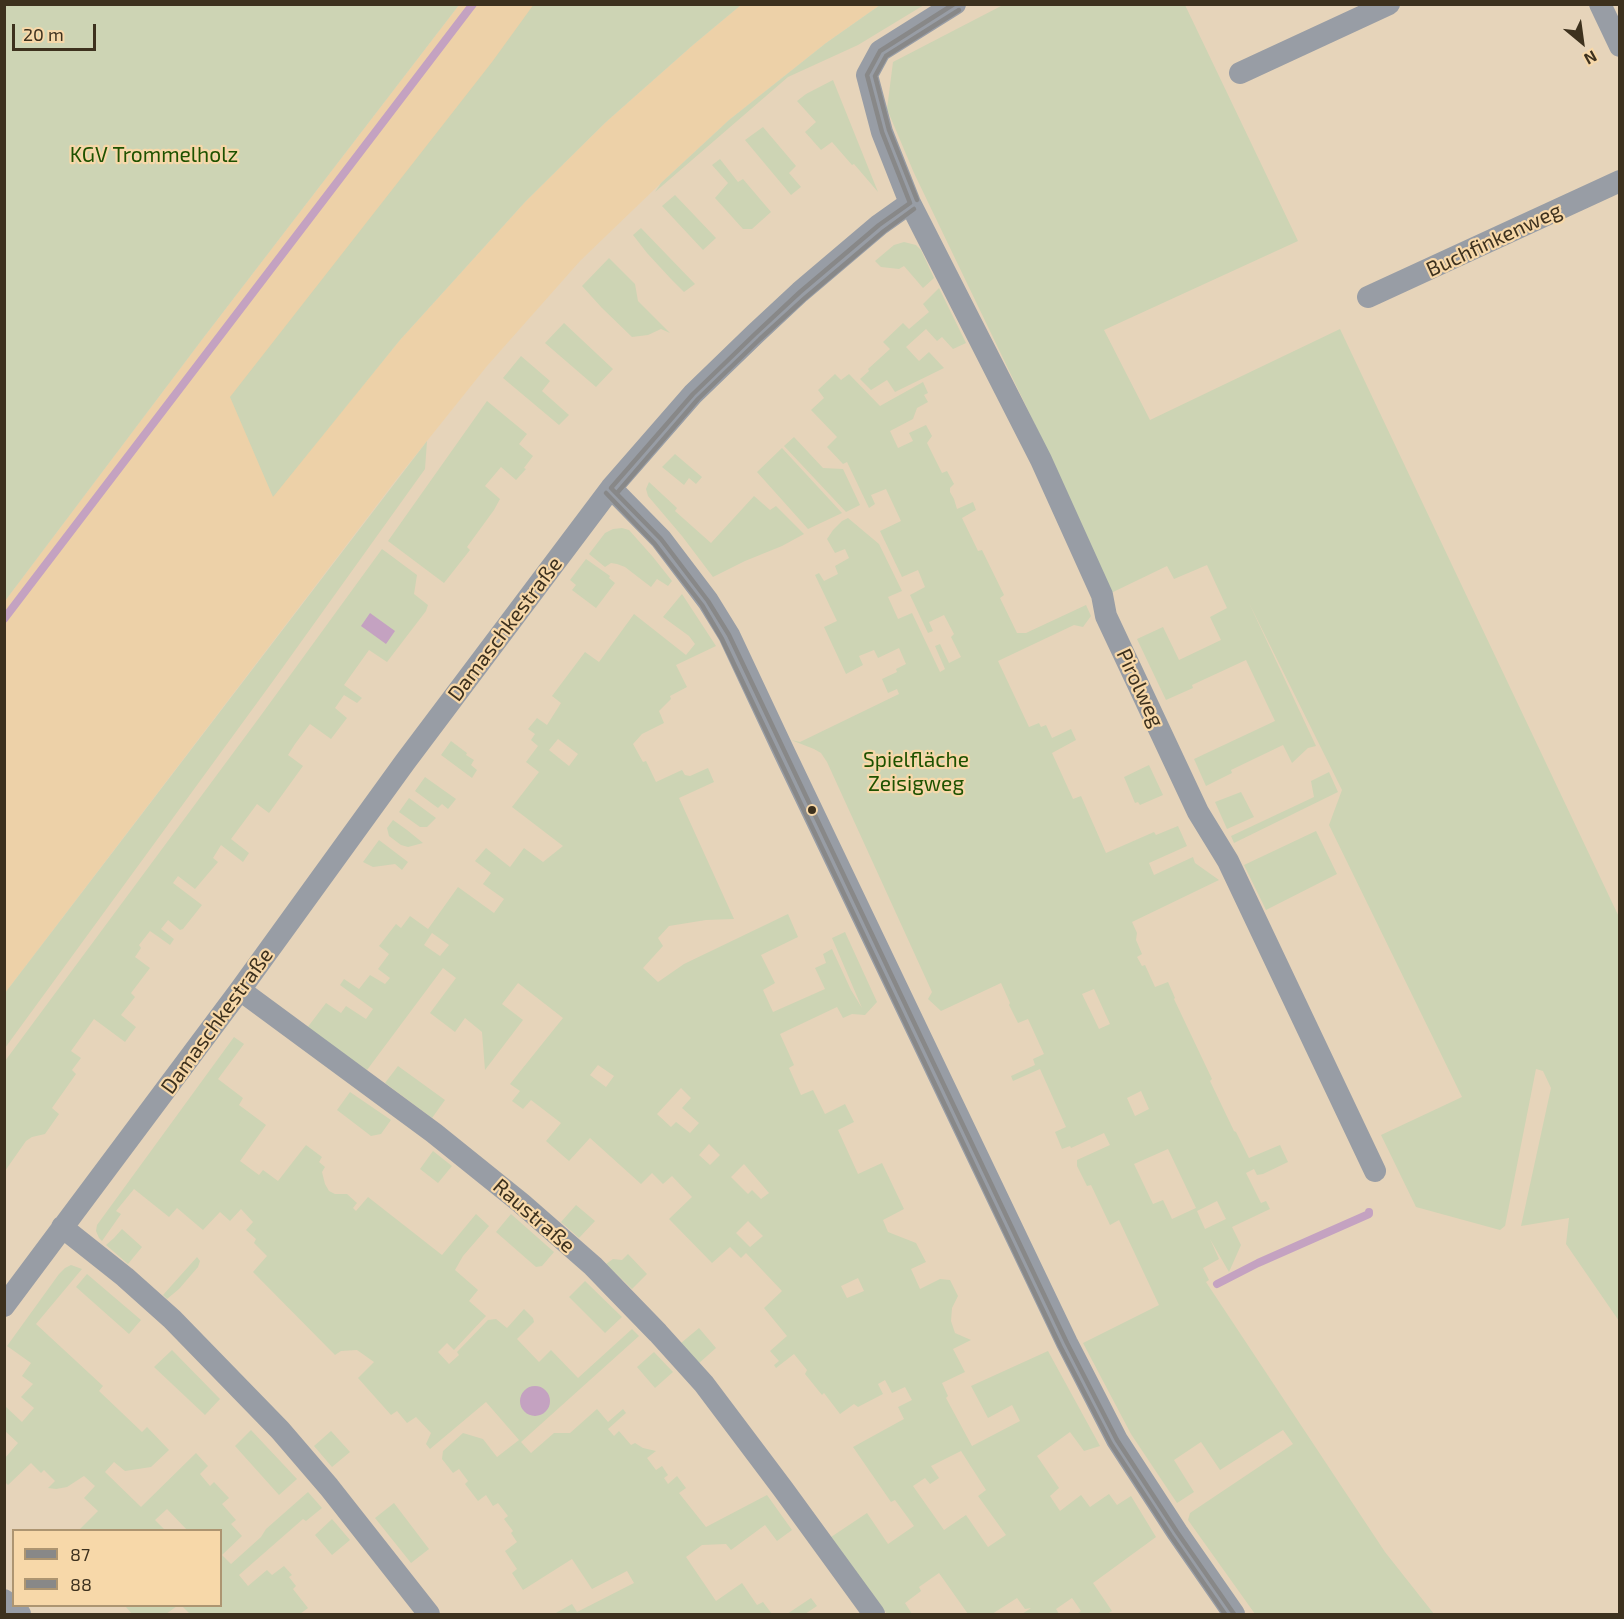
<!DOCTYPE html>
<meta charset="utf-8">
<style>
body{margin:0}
#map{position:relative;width:1624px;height:1619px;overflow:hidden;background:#e6d4ba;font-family:"Exo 2",sans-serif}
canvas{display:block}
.frame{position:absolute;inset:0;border:6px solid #3d311e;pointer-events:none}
.legend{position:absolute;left:12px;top:1529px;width:210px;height:78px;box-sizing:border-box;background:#f7d8a9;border:2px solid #ad9571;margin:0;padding:8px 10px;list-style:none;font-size:18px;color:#3d311e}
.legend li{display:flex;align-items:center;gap:12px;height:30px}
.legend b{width:30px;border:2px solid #ad9571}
.north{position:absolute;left:1552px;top:12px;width:60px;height:60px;-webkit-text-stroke:4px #f7d8a9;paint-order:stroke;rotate:151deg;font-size:16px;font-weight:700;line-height:24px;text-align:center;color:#3d311e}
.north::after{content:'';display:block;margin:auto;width:21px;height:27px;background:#3d311e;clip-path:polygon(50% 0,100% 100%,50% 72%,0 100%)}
.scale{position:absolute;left:12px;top:24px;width:84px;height:27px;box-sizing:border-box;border:3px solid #3d311e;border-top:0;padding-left:8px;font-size:18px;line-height:21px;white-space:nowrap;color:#3d311e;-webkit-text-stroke:4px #f7d8a9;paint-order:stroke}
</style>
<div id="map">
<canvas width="1624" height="1619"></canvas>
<div class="frame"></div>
<ul class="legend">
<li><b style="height:8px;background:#888"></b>87</li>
<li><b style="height:8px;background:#888"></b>88</li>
</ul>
<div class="north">N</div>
<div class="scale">20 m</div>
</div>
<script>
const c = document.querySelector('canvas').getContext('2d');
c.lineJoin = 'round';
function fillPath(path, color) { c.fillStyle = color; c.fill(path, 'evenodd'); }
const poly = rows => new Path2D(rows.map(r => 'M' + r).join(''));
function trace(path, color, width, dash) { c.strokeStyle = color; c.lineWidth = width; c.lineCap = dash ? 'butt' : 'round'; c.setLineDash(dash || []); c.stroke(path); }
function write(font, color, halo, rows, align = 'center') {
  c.font = font + ' "Exo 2",sans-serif'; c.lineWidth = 4.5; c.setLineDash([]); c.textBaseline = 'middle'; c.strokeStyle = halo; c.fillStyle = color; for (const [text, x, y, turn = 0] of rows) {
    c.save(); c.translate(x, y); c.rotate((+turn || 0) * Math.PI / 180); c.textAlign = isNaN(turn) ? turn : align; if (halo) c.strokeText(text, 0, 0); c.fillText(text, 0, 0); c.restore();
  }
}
const built = poly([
 [459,5,539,5,272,496,400,340,525,202,606,122,693,45,741,5,880,5,826,43,729,120,661,183,580,261,487,366,399,476,5,993,5,601,204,337]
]);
const green = poly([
 [5,4,459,5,204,337,5,601],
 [534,4,741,5,693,45,606,122,525,202,400,340,273,497,230,397,492,62],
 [880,5,924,5,858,45,788,77,655,192,661,183,729,120,826,43],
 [1003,5,1185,5,1298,241,1104,330,1150,420,1340,329,1619,917,1619,1321,1566,1244,1569,1218,1521,1226,1551,1088,1543,1071,1536,1069,1505,1226,1500,1230,1416,1207,1381,1135,1462,1097,1329,825,1342,790,1249,603,1316,746,1308,748,1292,763,1283,745,1231,770,1232,773,1206,786,1194,759,1275,721,1246,660,1192,685,1193,688,1166,700,1137,639,1163,627,1179,660,1221,640,1210,617,1227,608,1207,565,1174,579,1167,566,1111,593,1051,458,914,173,887,109,893,62],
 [833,80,878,192,854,164,852,165,832,142,821,150,805,132,816,122,797,101,806,94],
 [763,127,796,166,789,173,801,187,791,195,745,140],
 [720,159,738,182,743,179,771,212,752,229,743,229,715,198,728,183,712,165],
 [675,195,716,238,703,250,662,206],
 [641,228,695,284,684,292,671,279,647,253,633,235],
 [904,242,916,245,921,250,934,278,923,288,904,266,899,269,881,267,875,261,894,245],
 [609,258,635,284,638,301,670,333,661,329,648,335,632,337,602,308,582,286],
 [939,288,966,343,953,349,942,337,937,341,926,329,906,347,919,361,929,352,944,368,895,392,887,380,871,390,860,379,869,371,868,369,890,349,883,342,903,323,909,329,929,312,923,304],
 [564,323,613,369,596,387,545,343],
 [521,356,550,381,542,391,569,415,559,425,503,378],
 [835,374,841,380,849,374,880,406,923,382,928,393,924,395,928,402,917,408,913,419,890,431,898,448,913,441,909,433,926,425,932,436,927,443,942,473,947,471,954,484,950,488,950,492,954,499,957,509,973,502,976,510,962,518,978,551,982,550,1004,595,1000,598,1017,633,1026,633,1086,605,1091,616,1083,627,1074,625,998,661,1029,727,1039,723,1041,727,1046,725,1052,738,1071,729,1076,740,1052,753,1073,799,1081,796,1106,853,1154,832,1156,835,1178,826,1187,846,1149,863,1154,875,1193,857,1195,863,1219,880,1132,922,1137,933,1136,940,1142,954,1137,957,1142,966,1145,965,1155,987,1168,982,1175,998,1174,999,1212,1079,1210,1081,1234,1131,1236,1132,1249,1158,1280,1145,1288,1162,1263,1174,1257,1175,1254,1169,1246,1173,1261,1203,1266,1201,1270,1209,1232,1227,1241,1245,1229,1272,1210,1239,1219,1259,1203,1268,1209,1280,1206,1282,1385,1552,1434,1614,1255,1614,1188,1520,1190,1513,1293,1444,1283,1430,1220,1470,1201,1442,1174,1460,1194,1492,1177,1503,1131,1434,1083,1343,1159,1305,1119,1220,1110,1225,1091,1185,1087,1186,1077,1166,1077,1160,1110,1145,1104,1133,1071,1148,1070,1146,1062,1149,1055,1132,1066,1127,1040,1069,1013,1081,1011,1076,1035,1065,1033,1059,1044,1054,1028,1019,1018,1023,1009,1005,1010,1003,1001,983,941,1011,928,999,932,992,827,762,821,753,814,749,791,740,800,742,899,694,897,689,888,693,882,679,897,672,896,669,906,664,899,648,878,658,874,650,859,656,863,665,846,674,824,627,837,621,815,575,819,573,824,581,838,574,835,566,849,558,845,549,835,553,827,539,833,530,842,521,848,518,879,544,902,591,888,597,898,619,912,613,940,672,945,669,935,646,940,644,949,663,961,657,951,637,954,634,944,615,929,622,933,631,928,633,910,595,925,587,918,570,902,577,880,531,901,521,886,489,871,495,875,504,869,508,847,462,843,464,827,447,837,437,811,410,824,398,818,390],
 [1094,989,1110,1024,1099,1029,1082,994],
 [1141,1091,1149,1109,1135,1116,1127,1098],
 [1168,1149,1196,1208,1172,1219,1163,1200,1153,1204,1134,1164],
 [1217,1201,1226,1219,1205,1229,1197,1211],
 [487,401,527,434,519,444,533,456,524,468,526,469,516,480,501,467,485,486,500,499,494,510,467,547,470,550,444,583,388,541],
 [794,437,823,468,843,469,860,505,846,512,784,446],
 [427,441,425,469,273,681,5,1048,5,993],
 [782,448,842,513,808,529,757,472],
 [675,454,702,477,696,484,689,478,684,485,662,467],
 [649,482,677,508,675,511,711,543,754,496,770,510,776,506,804,534,782,546,745,561,713,577,682,536,648,496,646,489],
 [622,528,629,530,653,557,672,581,668,586,657,579,651,587,625,567,617,564,611,563,605,567,589,554,605,533,613,529],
 [382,549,417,575,414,594,428,605,426,611,387,662,369,650,344,685,362,698,357,703,344,695,335,708,347,718,331,739,310,724,295,744,288,755,303,766,269,813,257,804,231,839,249,853,243,862,221,845,213,858,218,862,195,889,178,876,173,883,202,905,183,929,180,930,168,920,161,929,174,939,170,945,150,931,139,945,141,948,135,957,150,968,131,993,135,997,121,1015,136,1027,125,1042,94,1019,71,1051,81,1058,72,1070,76,1074,52,1108,59,1114,45,1134,32,1137,26,1141,5,1171,5,1061,259,718],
 [586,559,610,576,609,578,615,583,596,608,572,590,576,585,570,580],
 [682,594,716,646,676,665,687,687,670,696,671,699,659,711,664,723,642,734,633,744,643,762,646,761,656,782,682,770,685,775,690,776,708,768,714,782,679,798,734,919,706,920,669,926,658,938,663,946,643,968,658,982,684,964,788,914,798,937,761,955,775,983,763,990,773,1012,825,989,815,968,826,963,823,954,832,949,851,990,862,1008,832,938,845,932,877,1002,865,1015,852,1014,843,1018,837,1007,780,1034,794,1065,789,1068,801,1095,813,1090,825,1114,845,1104,854,1122,838,1130,858,1174,882,1163,904,1209,883,1220,888,1232,916,1243,926,1262,911,1269,920,1289,940,1279,950,1280,958,1296,952,1308,951,1321,955,1333,971,1340,953,1349,965,1372,942,1383,948,1396,946,1398,972,1446,1020,1421,1012,1405,988,1418,971,1386,1048,1351,1100,1446,1084,1451,1070,1432,1037,1456,1059,1488,1050,1496,1060,1511,1081,1495,1090,1507,1109,1494,1117,1505,1131,1496,1156,1537,1093,1583,1112,1611,1107,1614,1077,1614,1081,1611,1072,1598,1056,1609,1059,1614,1022,1614,1031,1608,1025,1609,1017,1598,992,1614,968,1614,939,1573,919,1587,921,1591,905,1603,912,1614,887,1614,831,1537,867,1513,888,1544,914,1526,895,1500,891,1502,853,1447,904,1419,898,1407,912,1400,905,1387,892,1393,885,1380,878,1384,883,1394,858,1407,854,1404,840,1414,824,1393,822,1395,805,1374,807,1370,794,1354,776,1368,774,1365,779,1361,770,1351,787,1336,764,1308,782,1291,746,1253,741,1258,730,1247,712,1263,669,1219,692,1197,672,1176,663,1184,652,1173,641,1184,590,1138,569,1161,546,1141,561,1123,531,1100,523,1109,512,1101,520,1091,510,1084,563,1018,518,983,502,1004,523,1020,485,1070,482,1032,465,1018,455,1032,430,1013,456,978,443,968,367,1070,307,1028,326,1003,341,1013,346,1006,366,1019,373,1009,340,985,344,979,359,989,370,975,385,984,390,978,378,969,389,954,379,946,396,924,401,928,410,916,428,929,458,887,494,913,504,899,483,884,491,873,475,861,486,848,510,867,524,848,543,862,563,846,512,807,539,772,526,762,538,746,531,740,535,734,528,729,537,718,547,725,561,703,552,696,585,652,599,662,634,614,686,655,695,644,689,636,663,617],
 [558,739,578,754,569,766,549,750],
 [432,933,449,945,440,956,424,945],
 [598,1065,614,1076,606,1087,590,1075],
 [681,1088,691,1098,682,1108,699,1123,690,1133,676,1122,671,1127,657,1114],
 [709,1144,720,1155,710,1165,699,1155],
 [744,1164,769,1193,761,1199,752,1190,748,1194,731,1177],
 [748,1221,763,1236,750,1247,736,1233],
 [858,1278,864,1291,847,1298,841,1286],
 [961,1451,986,1490,978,1496,1006,1535,988,1547,966,1515,944,1530,913,1486,925,1478,930,1484,939,1478,931,1466],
 [451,741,467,753,466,755,474,760,471,765,477,770,472,778,441,755],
 [1149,765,1163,795,1140,805,1138,802,1135,803,1124,777],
 [1329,772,1338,792,1234,843,1231,836,1314,797,1311,781],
 [425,777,456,799,448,809,442,804,438,808,415,791],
 [1241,792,1254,817,1227,829,1215,802],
 [409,798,436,818,427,827,420,827,399,812],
 [393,820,407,830,423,843,408,847,401,845,389,836,387,828],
 [1316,831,1337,874,1266,910,1244,865],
 [379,840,408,862,402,870,395,864,373,867,363,862],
 [234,1037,244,1044,218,1079,243,1098,239,1105,266,1125,240,1161,259,1175,263,1170,278,1181,306,1145,322,1157,319,1162,325,1167,322,1172,325,1184,329,1191,335,1194,347,1194,357,1203,353,1208,356,1211,368,1197,442,1255,476,1214,489,1226,463,1256,455,1270,478,1290,469,1301,486,1316,454,1350,447,1343,438,1352,449,1364,459,1355,457,1352,488,1320,496,1319,507,1328,524,1309,533,1318,534,1322,517,1339,539,1362,551,1350,578,1378,632,1329,639,1336,521,1442,531,1453,554,1433,570,1433,597,1409,608,1422,623,1409,626,1413,608,1429,614,1436,619,1431,631,1445,635,1443,643,1448,656,1451,647,1458,656,1470,662,1466,668,1475,664,1478,668,1484,677,1476,686,1488,679,1493,706,1527,767,1495,792,1530,777,1541,765,1525,731,1550,726,1544,702,1545,686,1557,716,1601,742,1583,757,1605,763,1602,772,1614,554,1614,572,1604,577,1612,634,1583,627,1571,592,1589,572,1559,523,1590,512,1573,517,1569,505,1551,517,1542,511,1533,513,1531,504,1519,508,1516,498,1503,493,1506,486,1495,478,1501,465,1484,468,1481,459,1469,453,1473,442,1459,443,1451,463,1433,483,1439,497,1457,519,1440,486,1402,430,1449,426,1444,431,1433,416,1417,407,1423,397,1411,391,1415,358,1378,374,1362,357,1350,341,1351,335,1355,253,1272,267,1256,254,1243,256,1239,246,1230,253,1222,241,1209,230,1221,220,1212,203,1230,177,1208,169,1217,134,1189,116,1211,121,1214,102,1241,99,1238,96,1231,97,1225],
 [398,1066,445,1100,432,1118,385,1083],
 [350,1092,391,1120,381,1134,371,1136,337,1110],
 [433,1151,452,1166,438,1183,420,1169],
 [576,1205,595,1221,579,1238,561,1222],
 [511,1214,554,1252,542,1266,536,1267,496,1232],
 [122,1229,142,1247,128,1264,106,1245,114,1238],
 [628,1254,647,1274,632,1289,606,1264,613,1259,622,1260],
 [197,1257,200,1261,198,1267,179,1289,167,1299,163,1295],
 [71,1265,82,1269,36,1324,103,1386,99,1391,142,1432,147,1427,169,1450,151,1467,125,1471,114,1462,105,1472,141,1507,196,1453,208,1466,200,1474,210,1486,214,1482,229,1498,222,1504,236,1520,231,1524,242,1536,222,1555,231,1564,261,1537,266,1529,308,1492,322,1508,306,1521,303,1519,239,1575,248,1586,267,1570,272,1575,284,1566,292,1575,289,1577,296,1586,293,1589,308,1608,300,1614,265,1614,264,1613,262,1614,188,1614,189,1613,182,1606,220,1606,220,1530,187,1530,167,1509,155,1520,165,1530,79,1530,98,1511,84,1498,95,1486,84,1476,67,1487,56,1489,48,1488,55,1481,44,1470,41,1473,31,1463,8,1485,5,1482,5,1458,18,1443,5,1431,5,1406,22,1422,34,1408,21,1397,33,1384,22,1376,31,1363,7,1346,59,1274,65,1268],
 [87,1274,141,1320,129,1334,76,1287],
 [585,1281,622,1317,605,1333,569,1297],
 [699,1328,716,1348,698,1364,681,1343],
 [172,1350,220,1399,205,1415,154,1367],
 [654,1352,673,1372,655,1388,637,1367],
 [251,1430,297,1479,279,1495,235,1446],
 [331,1431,350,1452,332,1467,314,1446],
 [394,1503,429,1549,411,1563,375,1518],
 [332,1519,350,1540,332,1555,315,1535],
 [811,1598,817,1606,805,1614,787,1614],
 [128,1606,177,1606,166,1614,132,1614,126,1607]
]);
const water = poly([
 [370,613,395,631,386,644,361,626],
 '520 1401a15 15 0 1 1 30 0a15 15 0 1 1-30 0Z'
]);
const stream = poly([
 [4,619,473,4],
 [1217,1284,1258,1263,1369,1214,1369,1212]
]);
const minor = poly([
 [955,4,880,51,867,75,882,132,910,203,1041,460,1102,595,1106,616,1198,812,1228,861,1375,1171],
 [1600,4,1620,46],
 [1240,73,1389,4],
 [1368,297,1620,181],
 [611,488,661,539,708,601,729,635,784,752,1067,1343,1117,1440,1177,1532,1234,1614],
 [240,990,434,1133,521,1203,593,1266,658,1333,704,1384,783,1489,874,1614],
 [62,1227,125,1277,172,1319,280,1430,329,1487,429,1614],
 [4,1306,240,990,405,762,611,488,693,394,755,334,800,292,879,225,910,203],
 [4,1600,20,1614]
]);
const bus1 = poly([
 [910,203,882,132,867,75,880,51,954,4],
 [611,488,661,539,708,601,729,635,1067,1343,1117,1440,1177,1532,1234,1614],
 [611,488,693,394,755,334,800,292,879,225,910,203]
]);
const bus2 = poly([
 [917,200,889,130,875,76,886,56,959,10],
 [606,493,655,544,702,605,722,639,1060,1346,1111,1444,1171,1536,1225,1614],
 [617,493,698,399,760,339,805,298,884,231,914,209]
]);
const markers = [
 [812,810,5,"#3d311e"]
];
const parkNames = [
 ["KGV Trommelholz",154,155],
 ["Spielfläche",916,760],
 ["Zeisigweg",916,784]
];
const streetNames = [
 ["Buchfinkenweg",1494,240,-25],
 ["Damaschkestraße",505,629,-53],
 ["Pirolweg",1140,688,65],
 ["Damaschkestraße",217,1021,-54],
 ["Raustraße",534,1216,41]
];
fillPath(built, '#edd1a8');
fillPath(green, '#cdd4b4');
fillPath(water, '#c4a2c1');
trace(stream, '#c4a2c1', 8);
trace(minor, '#989da5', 22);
trace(bus1, '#888', 4.5);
trace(bus2, '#888', 4.5);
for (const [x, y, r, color] of markers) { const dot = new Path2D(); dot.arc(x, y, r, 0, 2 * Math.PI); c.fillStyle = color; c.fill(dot); trace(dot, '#f7d8a9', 2); }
write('21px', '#1e5200', '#f7d8a9', parkNames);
write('21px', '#3d311e', '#f7d8a9', streetNames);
</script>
